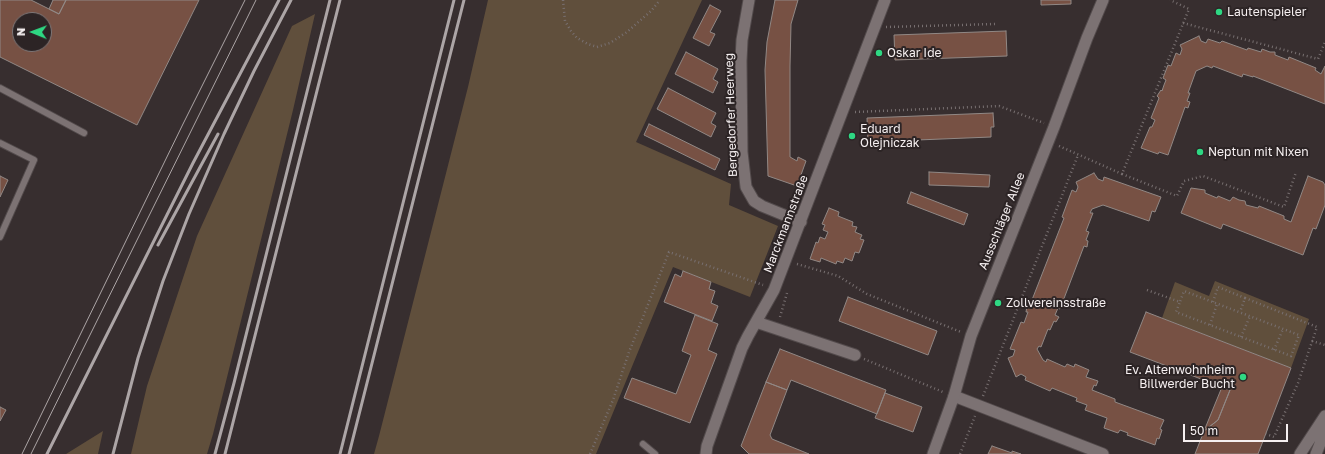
<!DOCTYPE html>
<meta charset="utf-8">
<style>
body{margin:0}
#map{position:relative;width:1325px;height:454px;overflow:hidden;background:#372e2f;font-family:"Golos Text",sans-serif}
canvas{display:block}
.north{position:absolute;left:12px;top:12px;width:40px;height:40px;box-sizing:border-box;background:#2c2425;border:1px solid #7d7677;border-radius:50%;rotate:271deg;font-size:11px;font-weight:700;line-height:16px;text-align:center;color:#f6f0f1}
.north::after{content:'';display:block;margin:auto;width:14px;height:18px;background:#2ed883;clip-path:polygon(50% 0,100% 100%,50% 72%,0 100%)}
.scale{position:absolute;left:1183px;top:424px;width:105px;height:18px;box-sizing:border-box;border:2px solid #f6f0f1;border-top:0;padding-left:5px;font-size:12px;line-height:14px;white-space:nowrap;color:#f6f0f1;-webkit-text-stroke:3px #2c2425;paint-order:stroke}
</style>
<div id="map">
<canvas width="1325" height="454"></canvas>
<div class="north">N</div>
<div class="scale">50 m</div>
</div>
<script>
const c = document.querySelector('canvas').getContext('2d');
c.lineJoin = 'round';
function fillPath(path, color) { c.fillStyle = color; c.fill(path, 'evenodd'); }
const poly = rows => new Path2D(rows.map(r => 'M' + r).join(''));
function trace(path, color, width, dash) { c.strokeStyle = color; c.lineWidth = width; c.lineCap = dash ? 'butt' : 'round'; c.setLineDash(dash || []); c.stroke(path); }
function write(font, color, halo, rows, align = 'center') {
  c.font = font + ' "Golos Text",sans-serif'; c.lineWidth = 4; c.setLineDash([]); c.textBaseline = 'middle'; c.strokeStyle = halo; c.fillStyle = color; for (const [text, x, y, turn = 0] of rows) {
    c.save(); c.translate(x, y); c.rotate((+turn || 0) * Math.PI / 180); c.textAlign = isNaN(turn) ? turn : align; if (halo) c.strokeText(text, 0, 0); c.fillText(text, 0, 0); c.restore();
  }
}
const green = poly([
 [488,0,702,0,636,142,731,184,729,205,778,226,750,297,673,267,596,454,374,454,379,436,468,87],
 [315,14,293,110,213,434,207,454,131,454,147,386,197,236,292,26],
 [1215,281,1309,319,1291,368,1162,318,1175,282,1209,296],
 [103,431,98,454,66,454]
]);
const building = poly([
 [0,0,31,0,59,14,66,0,199,0,137,125,0,57,0,0],
 [20,20,44,20,44,44,20,44,20,20],
 [53,0,66,0,59,14,49,9,53,0],
 [775,0,798,0,791,24,790,66,790,157,797,161,798,157,806,161,797,186,768,176,765,70,767,42,775,0],
 [1041,0,1071,0,1071,4,1041,5,1041,0],
 [710,5,721,11,710,32,715,34,709,46,693,38,710,5],
 [1006,31,1007,56,895,60,894,35,1006,31],
 [1199,36,1201,41,1206,43,1208,39,1220,43,1222,41,1247,50,1248,48,1261,52,1262,49,1270,52,1275,52,1275,55,1288,60,1289,57,1316,68,1315,70,1321,74,1325,66,1325,104,1253,76,1253,77,1243,74,1242,77,1213,66,1212,68,1207,66,1196,71,1188,93,1190,93,1187,101,1190,102,1188,108,1185,107,1168,155,1159,152,1158,154,1141,148,1150,127,1152,127,1155,120,1151,118,1159,98,1157,96,1161,90,1162,91,1164,85,1166,80,1163,78,1168,65,1171,66,1176,53,1180,55,1182,49,1180,45,1199,36],
 [686,52,718,69,713,79,718,82,713,93,675,74,686,52],
 [668,88,716,113,711,123,716,126,711,137,657,109,668,88],
 [993,113,994,127,991,127,991,137,868,142,867,118,993,113],
 [649,124,720,159,715,170,644,135,649,124],
 [929,172,990,175,989,187,929,185,929,172],
 [1094,173,1098,179,1103,181,1104,177,1161,197,1155,212,1152,211,1149,221,1103,205,1092,209,1090,213,1093,213,1086,231,1089,232,1086,240,1088,241,1087,247,1084,246,1060,309,1058,308,1055,315,1059,317,1056,322,1054,321,1050,330,1048,329,1041,347,1039,346,1037,349,1043,360,1046,362,1047,359,1065,367,1067,364,1074,367,1075,364,1089,370,1086,377,1098,381,1096,386,1094,385,1092,390,1115,399,1115,402,1164,420,1160,429,1162,430,1159,439,1157,438,1155,445,1127,435,1128,433,1120,430,1118,433,1104,428,1107,418,1085,410,1087,405,1076,401,1077,398,1052,388,1050,391,1025,380,1026,377,1021,374,1016,377,1008,358,1013,356,1015,350,1010,349,1021,322,1024,323,1028,312,1026,312,1027,306,1030,305,1064,218,1062,217,1072,190,1076,192,1078,187,1076,182,1094,173],
 [0,176,8,180,0,197,0,176],
 [1308,176,1323,182,1325,185,1325,205,1316,229,1313,228,1303,255,1223,224,1221,229,1181,213,1191,188,1205,190,1205,193,1217,198,1218,196,1230,201,1233,197,1239,200,1245,201,1246,205,1258,208,1259,206,1284,216,1284,219,1291,222,1308,176],
 [911,192,968,214,964,225,907,203,911,192],
 [829,208,839,212,838,216,853,222,852,226,857,227,855,232,862,235,860,239,864,240,859,253,855,252,852,261,845,258,843,263,837,261,836,264,821,258,820,262,810,259,816,242,818,243,820,237,825,239,828,232,823,230,825,225,822,224,829,208],
 [683,271,711,282,709,289,715,291,711,303,718,306,712,321,664,302,675,274,681,277,683,271],
 [848,297,937,331,928,355,839,321,848,297],
 [1146,312,1291,368,1258,454,1195,454,1204,431,1218,420,1230,390,1130,352,1146,312],
 [695,315,718,324,708,350,717,354,690,423,624,398,632,378,676,394,691,355,682,351,695,315],
 [780,349,886,390,877,414,791,380,787,390,766,382,780,349],
 [766,382,787,390,770,435,772,439,809,454,749,454,741,446,766,382],
 [1222,387,1230,390,1218,420,1204,431,1222,387],
 [885,393,922,407,913,432,875,418,885,393],
 [0,407,6,410,0,421,0,407],
 [992,446,1012,453,1012,451,1021,454,988,454,992,446]
]);
const path = poly([
 [563,0,565,21,571,31,577,38,588,44,597,47,610,43,627,32,651,11,660,0],
 [1183,23,1318,59,1325,42],
 [886,27,995,24],
 [855,112,999,106,1044,123],
 [1059,146,1122,174,1189,9,1170,0],
 [1122,174,1177,196,1184,181,1203,176,1284,207,1296,172],
 [797,264,838,276,867,294,961,332],
 [1147,290,1180,302,1184,291,1299,335,1291,356,1176,312,1180,302],
 [1245,298,1317,327,1298,383,1274,437,1266,434],
 [1213,302,1218,287,1245,298,1240,312],
 [780,317,787,293],
 [1210,325,1217,304],
 [1241,337,1250,316],
 [1312,341,1325,345],
 [1274,350,1283,329],
 [864,359,943,392],
 [983,396,1078,155],
 [590,454,613,400,629,352,669,252,763,285],
 [960,454,975,416]
]);
const service = poly([
 [0,88,84,133],
 [0,143,34,160,0,237],
 [643,444,655,454]
]);
const minor = poly([
 [749,0,742,40,741,61,742,152,746,187,754,201,762,206,801,222],
 [756,322,855,355],
 [954,396,1103,454],
 [706,454,707,446,742,348,748,336,774,290,885,0],
 [1300,454,1325,416],
 [1316,454,1325,431]
]);
const tertiary = poly([
 [933,454,954,396,971,336,1054,127,1087,38,1103,0]
]);
const tram = poly([
 [22,454,183,124,245,0],
 [31,454,256,0]
]);
const rail = poly([
 [158,245,218,134],
 [47,454,193,163,279,0],
 [113,454,138,358,163,281,189,214,224,134,254,71,291,0],
 [215,454,234,383,330,0],
 [225,454,340,0],
 [340,454,454,0],
 [349,454,464,0]
]);
const markers = [
 [1219,12,4,"#2ed883"],
 [879,53,4,"#2ed883"],
 [852,136,4,"#2ed883"],
 [1200,152,4,"#2ed883"],
 [998,303,4,"#2ed883"],
 [1243,377,4,"#2ed883"]
];
const poiNames = [
 ["Lautenspieler",1227,12],
 ["Oskar Ide",887,53],
 ["Eduard",860,129],
 ["Olejniczak",860,143],
 ["Neptun mit Nixen",1208,152],
 ["Zollvereinsstraße",1006,303],
 ["Ev. Altenwohnheim",1235,370,"right"],
 ["Billwerder Bucht",1235,384,"right"]
];
const streetNames = [
 ["Bergedorfer Heerweg",731,115,-92],
 ["Ausschläger Allee",1002,221,-68],
 ["Marckmannstraße",786,224,-69]
];
fillPath(green, '#604f3c');
fillPath(building, '#775144');
trace(building, '#918885', 1);
trace(service, '#524a4b', 8);
trace(minor, '#524a4b', 13);
trace(tertiary, '#524a4b', 13);
trace(path, '#787071', 2.5, [1, 3]);
trace(service, '#7c7273', 6);
trace(minor, '#7c7273', 11);
trace(tertiary, '#7c7273', 11);
trace(tram, '#aca5a6', 1);
trace(rail, '#aca5a6', 3);
for (const [x, y, r, color] of markers) { const dot = new Path2D(); dot.arc(x, y, r, 0, 2 * Math.PI); c.fillStyle = color; c.fill(dot); trace(dot, '#2c2425', 1.5); }
write('12px', '#f6f0f1', '#2c2425', poiNames, 'left');
write('12px', '#f6f0f1', '#2c2425', streetNames);
</script>
